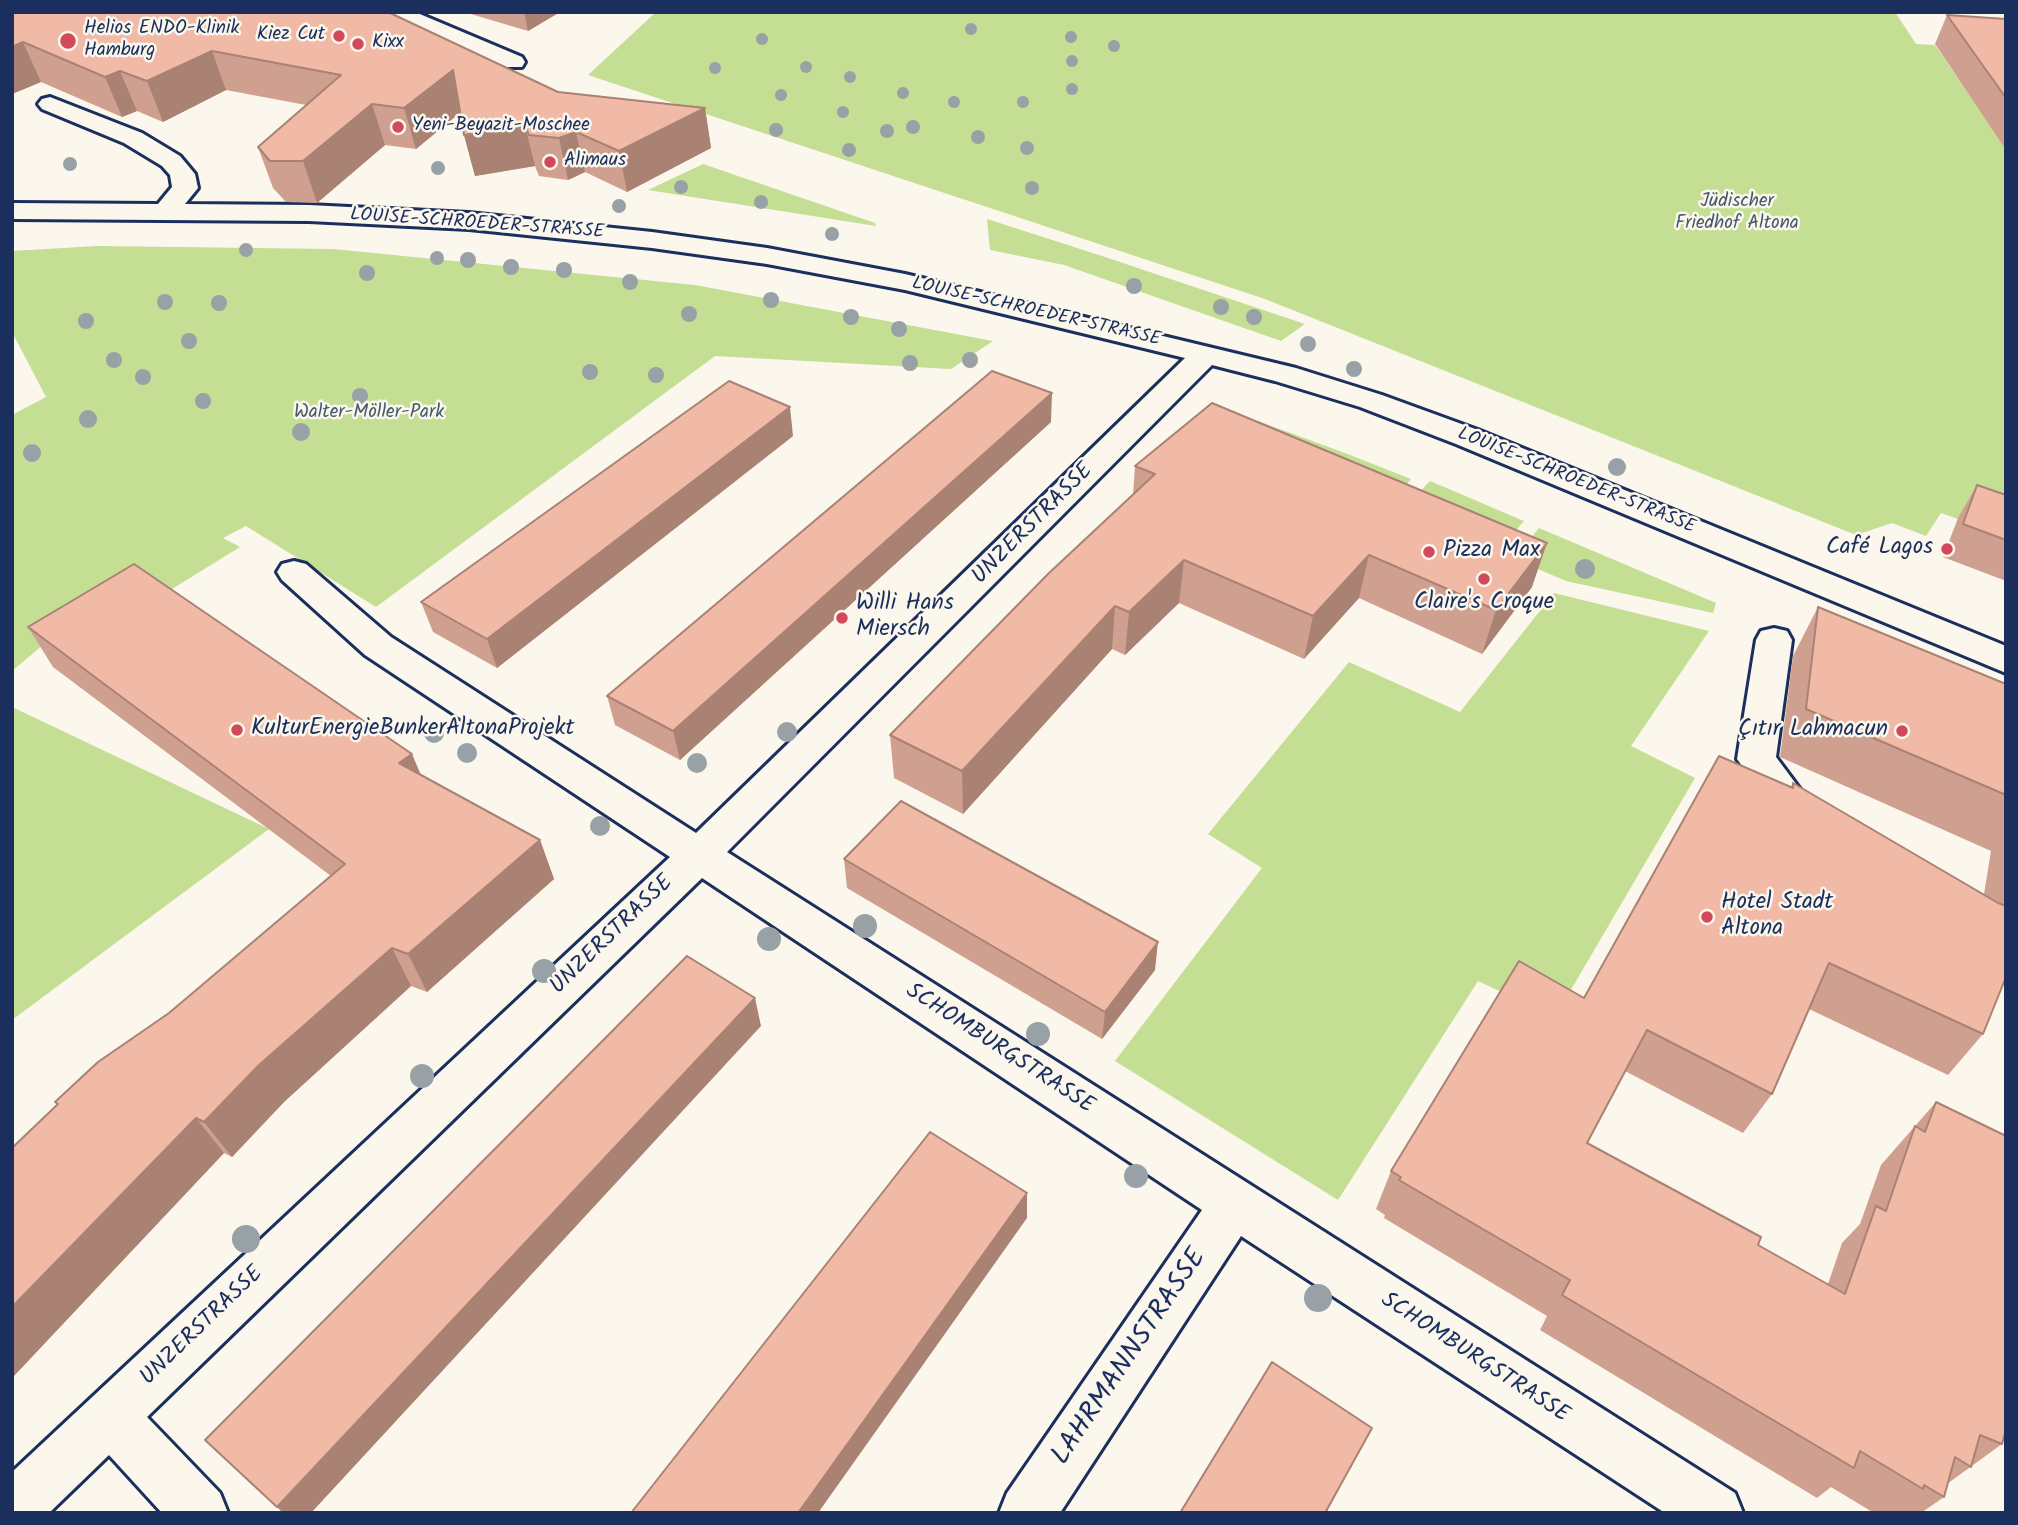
<!DOCTYPE html>
<meta charset="utf-8">
<style>
body{margin:0}
#map{position:relative;width:2018px;height:1525px;overflow:hidden;background:#fbf7ec;font-family:Kalam,sans-serif}
canvas{display:block}
.frame{position:absolute;inset:0;border:14px solid #1b2f5e;pointer-events:none}
</style>
<div id="map">
<canvas width="2018" height="1525"></canvas>
<div class="frame"></div>
</div>
<script>
const c = document.querySelector('canvas').getContext('2d');
c.lineJoin = 'round';
function fillPath(path, color) { c.fillStyle = color; c.fill(path, 'evenodd'); }
const poly = rows => new Path2D(rows.map(r => 'M' + r).join(''));
function trace(path, color, width, dash) { c.strokeStyle = color; c.lineWidth = width; c.lineCap = dash ? 'butt' : 'round'; c.setLineDash(dash || []); c.stroke(path); }
function write(font, color, halo, rows, align = 'center') {
  c.font = font + ' Kalam,sans-serif'; c.lineWidth = 5; c.setLineDash([]); c.textBaseline = 'middle'; c.strokeStyle = halo; c.fillStyle = color; for (const [text, x, y, turn = 0] of rows) {
    c.save(); c.translate(x, y); c.rotate((+turn || 0) * Math.PI / 180); c.textAlign = isNaN(turn) ? turn : align; if (halo) c.strokeText(text, 0, 0); c.fillText(text, 0, 0); c.restore();
  }
}
const green = poly([
 [656,12,1895,12,1916,44,1935,45,2006,149,2006,536,1941,513,1926,536,1892,523,1856,535,1265,299,588,75],
 [703,164,875,223,876,226,648,190],
 [987,219,1102,256,1305,324,1281,341,1064,265,990,250],
 [97,246,333,249,695,285,993,341,951,369,715,356,376,607,246,526,223,538,240,547,151,602,113,586,12,671,12,415,46,397,12,332,12,251],
 [1258,421,1345,453,1411,479,1395,499,1244,434],
 [1430,481,1524,521,1498,551,1403,510],
 [1539,528,1716,603,1713,613,1566,581,1514,559],
 [1554,593,1709,631,1631,746,1695,778,1555,1017,1478,981,1338,1200,1115,1061,1262,868,1208,834,1349,662,1460,712],
 [12,707,269,829,12,1020]
]);
const minor = poly([
 [385,12,415,12,522,57,525,62,522,67,506,67,388,17,385,12],
 [50,97,142,133,180,156,195,174,198,188,185,204,309,205,469,213,652,232,767,248,905,274,1296,368,1382,395,1478,430,2006,646,2006,673,1456,444,1360,407,1275,381,1212,365,727,852,1735,1493,1743,1513,1665,1513,1241,1236,1060,1513,999,1513,1007,1493,1202,1210,702,878,147,1417,220,1493,228,1513,162,1513,109,1455,49,1513,12,1513,12,1472,670,857,365,655,282,580,277,572,282,564,294,561,306,564,391,637,696,833,1185,358,905,290,767,264,652,248,469,229,309,221,12,219,12,203,158,204,172,187,170,175,162,166,124,143,42,109,38,104,42,99,50,97],
 [1774,628,1787,631,1792,640,1776,757,1823,820,1817,831,1803,835,1789,831,1737,759,1756,640,1761,631,1774,628]
]);
const trees = [
 [971,29,6],
 [1071,37,6],
 [762,39,6],
 [1114,46,6],
 [1072,61,6],
 [806,67,6],
 [715,68,6],
 [850,77,6],
 [1072,89,6],
 [903,93,6],
 [781,95,6],
 [954,102,6],
 [1023,102,6],
 [843,112,6],
 [913,127,7],
 [776,130,7],
 [887,131,7],
 [978,137,7],
 [1027,148,7],
 [849,150,7],
 [70,164,7],
 [438,168,7],
 [681,187,7],
 [1032,188,7],
 [761,202,7],
 [619,206,7],
 [832,234,7],
 [246,250,7],
 [437,258,7],
 [468,260,8],
 [511,267,8],
 [564,270,8],
 [367,273,8],
 [630,282,8],
 [1134,286,8],
 [771,300,8],
 [165,302,8],
 [219,303,8],
 [1221,307,8],
 [689,314,8],
 [851,317,8],
 [1254,317,8],
 [86,321,8],
 [899,329,8],
 [189,341,8],
 [1308,344,8],
 [114,360,8],
 [970,360,8],
 [910,363,8],
 [1354,369,8],
 [590,372,8],
 [656,375,8],
 [143,377,8],
 [360,396,8],
 [203,401,8],
 [88,419,9],
 [301,432,9],
 [32,453,9],
 [1617,467,9],
 [1585,569,10],
 [787,732,10],
 [434,733,10],
 [467,753,10],
 [697,763,10],
 [600,826,10],
 [865,926,12],
 [769,939,12],
 [544,971,12],
 [1038,1034,12],
 [422,1076,12],
 [1136,1176,12],
 [246,1239,14],
 [1318,1298,14]
];
const wall = poly([
 [12,12,558,92,705,108,711,148,627,192,585,172,568,180,539,176,535,166,475,176,464,135,460,113,416,149,385,145,317,203,286,202,273,188,258,147,306,105,226,90,163,122,137,111,122,117,41,82,12,94],
 [464,12,560,12,528,31],
 [1947,15,2006,19,2006,150,1935,44],
 [1051,422,680,760,615,725,607,696],
 [793,436,497,668,433,632,421,602],
 [1135,466,1532,587,1482,654,1359,598,1304,659,1179,603,1125,655,1112,649,963,814,894,778,890,735,1133,495],
 [1977,485,2006,495,2006,581,1943,557,1958,518],
 [1818,607,2006,684,2006,977,1983,1034,1948,1075,1809,1009,1772,1094,1743,1133,1625,1071,1587,1143,1758,1245,1828,1284,1842,1243,1860,1224,1881,1165,1936,1102,2002,1444,1947,1484,1944,1497,1921,1513,1874,1513,1831,1487,1817,1498,1540,1330,1547,1316,1384,1218,1385,1215,1376,1209,1391,1171,1584,998,1790,788,1793,783,1984,894,1991,851,1780,757,1793,656],
 [28,627,421,775,540,840,554,879,427,992,411,986,284,1102,232,1157,224,1153,12,1378,12,1148,58,1104,55,1102,169,1013,331,876,53,667],
 [844,859,1155,970,1102,1039,847,888]
]);
const shadedWall = poly([
 [524,12,560,12,528,31],
 [23,42,41,82,12,94,12,47],
 [212,51,226,90,163,122,147,81],
 [453,70,463,110,416,149,404,108],
 [120,71,137,111,122,117,105,77],
 [372,104,385,145,317,203,303,161],
 [705,108,711,148,627,192,619,151],
 [525,126,535,166,475,176,464,135],
 [576,132,585,172,568,180,559,138],
 [1052,393,1051,422,680,760,673,731],
 [790,407,793,436,497,668,487,639],
 [1547,543,1532,587,1482,654,1496,610],
 [1369,555,1359,598,1304,659,1313,616],
 [1184,560,1179,603,1125,655,1129,612],
 [1115,606,1112,649,963,814,962,771],
 [412,754,429,794,399,763],
 [540,840,554,879,427,992,408,954],
 [1158,942,1155,970,1102,1039,1105,1012],
 [392,948,411,986,284,1102,232,1157,204,1122,259,1065],
 [755,998,761,1026,311,1513,283,1513,277,1507],
 [196,1118,224,1153,12,1378,12,1307],
 [1027,1193,1027,1218,818,1513,798,1513],
 [1372,1428,1326,1513,1325,1513]
]);
const building = poly([
 [12,12,388,12,558,92,705,108,619,151,576,132,559,138,529,135,525,126,464,135,453,70,404,108,372,104,303,161,270,161,258,147,341,75,212,51,147,81,120,71,105,77,23,42,12,47,12,12],
 [1947,15,2006,19,2006,98,1947,15],
 [992,371,1052,393,673,731,607,696,992,371],
 [729,381,790,407,487,639,421,602,729,381],
 [1212,403,1547,543,1496,610,1369,555,1313,616,1184,560,1129,612,1115,606,962,771,890,735,1048,574,1155,474,1135,466,1212,403],
 [1977,485,2006,495,2006,540,1963,524,1977,485],
 [134,564,412,754,399,763,540,840,408,954,392,948,259,1065,204,1122,196,1118,12,1307,12,1148,58,1104,55,1102,98,1062,169,1013,345,864,28,627,134,564],
 [1818,607,2006,684,2006,795,1806,709,1818,607],
 [1719,756,1793,788,1793,783,1998,903,2006,906,2006,977,1983,1034,1829,963,1772,1094,1647,1030,1587,1143,1761,1237,1758,1245,1845,1294,1876,1206,1886,1211,1915,1126,1925,1132,1936,1102,2006,1136,2006,1429,2002,1444,1980,1435,1971,1467,1955,1457,1944,1497,1924,1485,1923,1489,1860,1451,1854,1468,1562,1295,1570,1280,1399,1180,1401,1177,1391,1171,1519,961,1584,998,1719,756],
 [901,801,1158,942,1105,1012,844,859,901,801],
 [687,956,755,998,277,1507,205,1440,687,956],
 [930,1132,1027,1193,798,1513,631,1513,930,1132],
 [1272,1362,1372,1428,1325,1513,1180,1513,1272,1362]
]);
const markers = [
 [339,36,7,"#d1495b"],
 [68,41,9,"#d1495b"],
 [358,44,7,"#d1495b"],
 [398,127,7,"#d1495b"],
 [550,162,7,"#d1495b"],
 [1947,549,7,"#d1495b"],
 [1429,552,7,"#d1495b"],
 [1484,579,7,"#d1495b"],
 [842,618,7,"#d1495b"],
 [237,730,7,"#d1495b"],
 [1902,731,7,"#d1495b"],
 [1707,917,7,"#d1495b"]
];
const farPoinames = [
 ["Helios ENDO-Klinik",84,30],
 ["Hamburg",84,52],
 ["Kiez Cut",325,36,"right"],
 ["Kixx",372,44],
 ["Yeni-Beyazit-Moschee",412,127],
 ["Alimaus",564,162]
];
const farParknames = [
 ["Jüdischer",1737,203],
 ["Friedhof Altona",1737,225],
 ["Walter-Möller-Park",369,414]
];
const farStreetnames = [
 ["LOUISE-SCHROEDER-STRASSE",477,225,4],
 ["LOUISE-SCHROEDER-STRASSE",1036,313,13],
 ["LOUISE-SCHROEDER-STRASSE",1576,482,22]
];
const streetNames = [
 ["UNZERSTRASSE",1034,525,-45],
 ["UNZERSTRASSE",613,936,-44],
 ["SCHOMBURGSTRASSE",999,1050,33],
 ["UNZERSTRASSE",203,1327,-44],
 ["SCHOMBURGSTRASSE",1474,1359,33]
];
const poiNames = [
 ["Café Lagos",1933,549,"right"],
 ["Pizza Max",1443,552],
 ["Claire's Croque",1484,604,"center"],
 ["Willi Hans",856,605],
 ["Miersch",856,631],
 ["KulturEnergieBunkerAltonaProjekt",251,730],
 ["Çıtır Lahmacun",1888,731,"right"],
 ["Hotel Stadt",1721,904],
 ["Altona",1721,930]
];
const nearStreetnames = [
 ["LAHRMANNSTRASSE",1131,1358,-56]
];
fillPath(green, '#c4de94');
trace(minor, '#1b2f5e', 6);
fillPath(minor, '#fbf7ec');
c.fillStyle = '#97a1a6';
for (const [x, y, r] of trees) { c.beginPath(); c.arc(x, y, r, 0, 2 * Math.PI); c.fill(); }
fillPath(wall, '#cfa08f');
fillPath(shadedWall, '#a98274');
fillPath(building, '#f1baa6');
trace(building, '#a98274', 2);
for (const [x, y, r, color] of markers) { const dot = new Path2D(); dot.arc(x, y, r, 0, 2 * Math.PI); c.fillStyle = color; c.fill(dot); trace(dot, '#fbf7ec', 2.5); }
write('19px', '#1b2f5e', '#fbf7ec', farPoinames, 'left');
write('19px', '#455b6c', '#fbf7ec', farParknames);
write('19px', '#1b2f5e', '#fbf7ec', farStreetnames);
write('23px', '#1b2f5e', '#fbf7ec', streetNames);
write('23px', '#1b2f5e', '#fbf7ec', poiNames, 'left');
write('28px', '#1b2f5e', '#fbf7ec', nearStreetnames);
</script>
